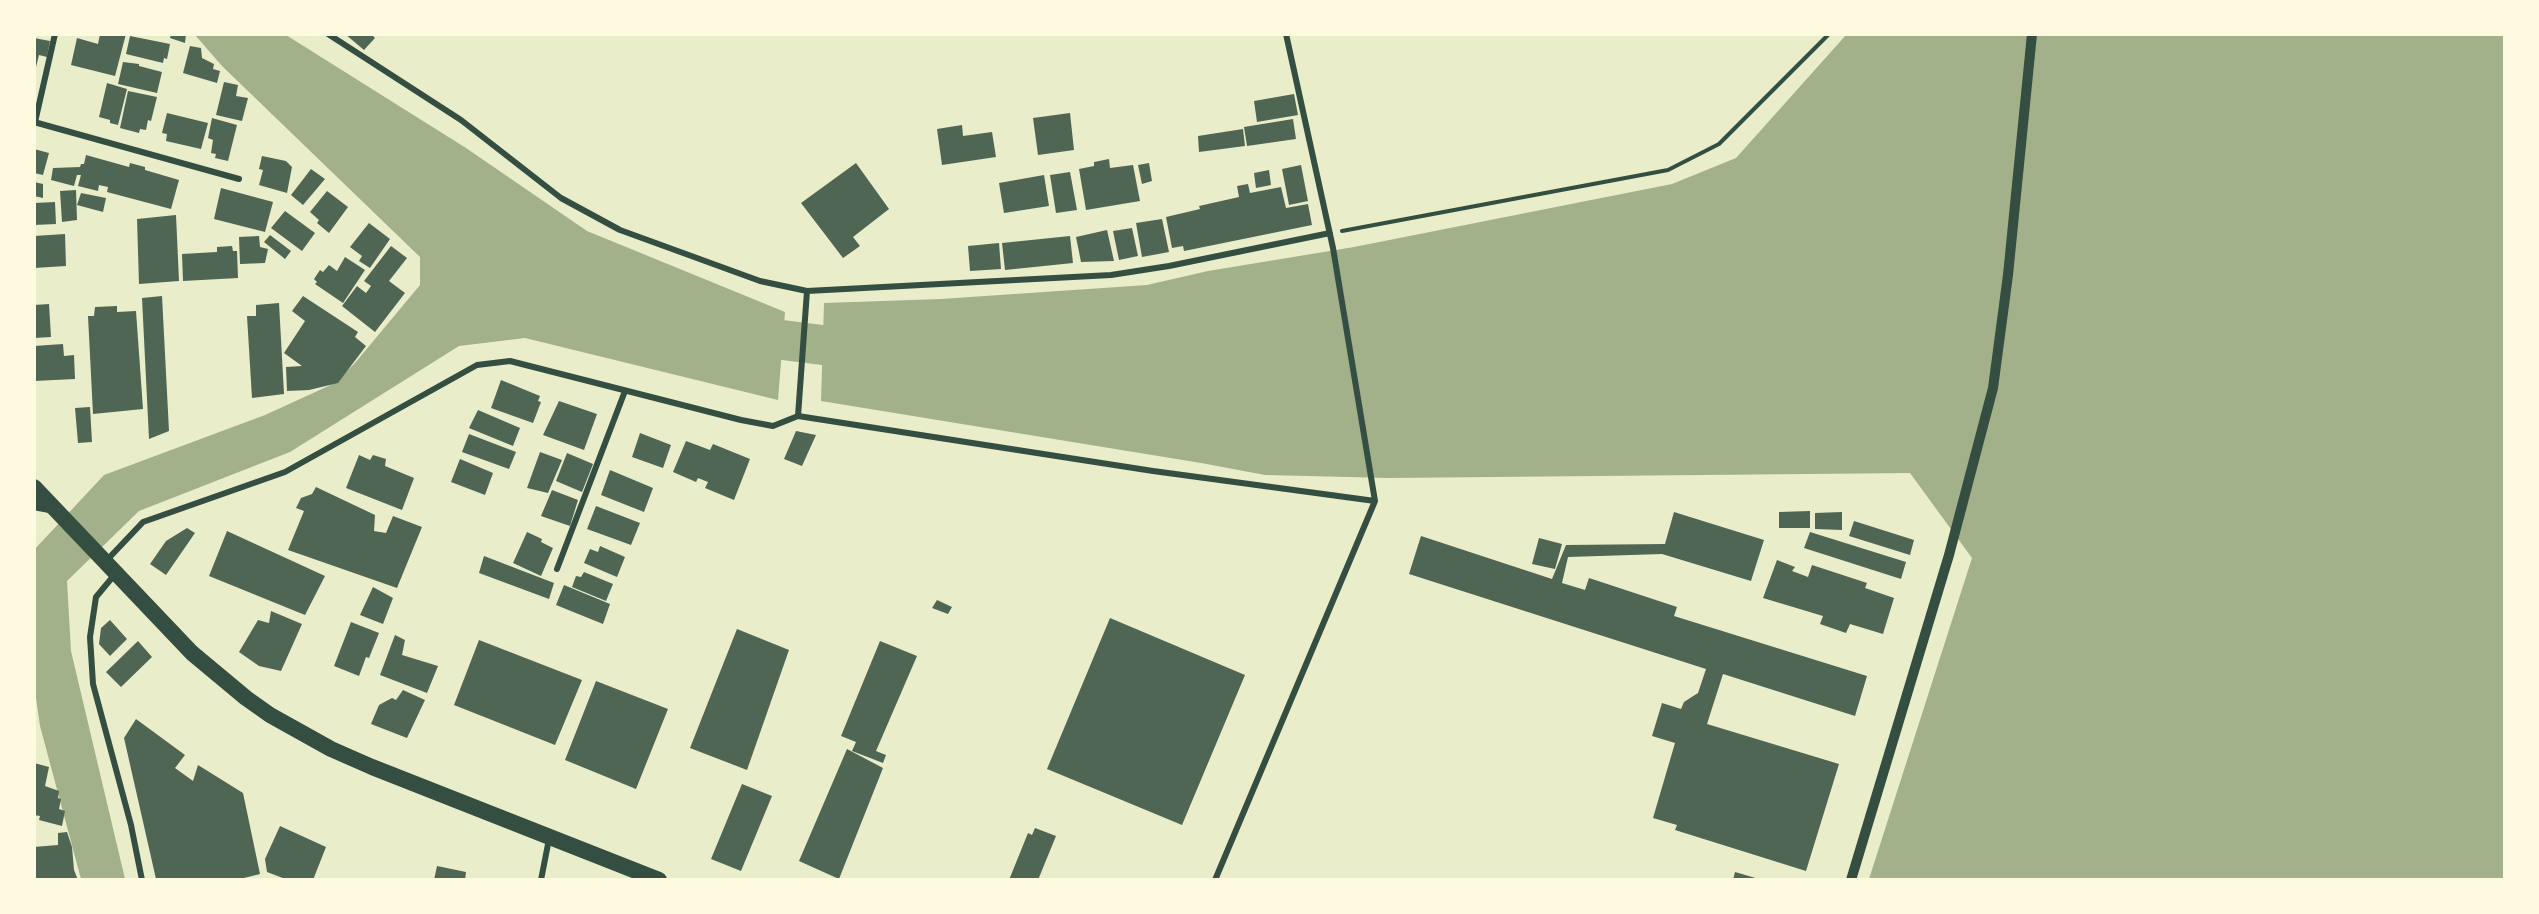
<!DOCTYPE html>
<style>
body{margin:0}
#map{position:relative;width:2539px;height:914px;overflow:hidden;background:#e9edc9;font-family:Signika,sans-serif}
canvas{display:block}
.frame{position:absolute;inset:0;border:36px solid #fefae0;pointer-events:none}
</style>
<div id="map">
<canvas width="2539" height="914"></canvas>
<div class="frame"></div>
</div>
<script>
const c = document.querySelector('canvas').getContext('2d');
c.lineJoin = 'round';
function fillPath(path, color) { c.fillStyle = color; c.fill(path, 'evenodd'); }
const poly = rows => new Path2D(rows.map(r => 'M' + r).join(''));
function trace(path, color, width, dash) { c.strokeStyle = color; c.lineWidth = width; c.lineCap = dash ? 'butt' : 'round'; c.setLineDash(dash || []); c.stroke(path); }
const water = poly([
 [195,35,286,35,466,148,587,231,785,312,778,400,525,338,459,346,290,452,139,511,67,581,71,651,125,879,81,879,40,726,34,684,34,550,104,475,265,415,335,383,355,363,420,285,420,257,222,66],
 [1846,35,2504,35,2504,879,1869,879,1972,558,1910,473,1389,478,1265,475,1201,463,821,401,824,303,941,299,1147,285,1208,271,1354,247,1672,184,1736,158]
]);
const river = poly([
 [727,333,878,352]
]);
const building = poly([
 [100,34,126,34,115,76,71,65,77,38,98,44],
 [171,34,186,34,185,43,170,38],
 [345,34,371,34,375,38,364,50],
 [130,36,170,44,167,59,164,58,163,63,126,54],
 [34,38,50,41,47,57,39,55,35,71],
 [190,46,201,48,202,58,214,64,213,69,220,71,217,83,183,73],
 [123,62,139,64,139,66,162,72,157,93,118,84],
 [224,82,238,85,236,96,248,98,242,121,216,115],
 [107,83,127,89,118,125,110,123,110,120,99,117],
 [128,91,157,97,151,121,148,120,146,130,140,129,139,133,120,128],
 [1294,94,1298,115,1257,122,1254,101],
 [167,113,208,123,201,149,166,141,167,134,162,133],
 [1070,113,1074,150,1038,155,1033,118],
 [212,118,237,125,228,161,215,158,216,154,211,153,213,140,208,138],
 [1293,119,1296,139,1247,146,1244,127],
 [962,125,963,136,992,132,996,157,942,165,937,129],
 [1243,129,1245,146,1199,152,1198,136],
 [34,149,49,153,43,175,34,173],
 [86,155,129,167,130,163,145,167,145,170,179,180,171,209,107,192,108,187,99,185,98,191,78,186,81,175,77,175,74,186,51,180,53,168,80,167,81,164,84,164],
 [262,156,286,161,292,167,287,193,259,185,263,170,259,169],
 [1109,159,1110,168,1133,165,1140,201,1086,210,1079,169,1094,166,1094,162],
 [856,163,889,209,853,237,860,246,843,258,801,203],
 [1149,163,1152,181,1142,184,1138,165],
 [1301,165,1308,201,1289,205,1282,169],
 [311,169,325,179,303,205,291,195],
 [1269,170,1271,185,1256,188,1254,173],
 [1070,172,1077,210,1056,213,1050,175],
 [1044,175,1049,206,1004,213,999,183],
 [34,182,43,184,43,198,34,196],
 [1248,184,1250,193,1281,187,1286,208,1308,204,1312,225,1184,251,1183,246,1172,248,1166,217,1200,209,1199,206,1239,197,1237,186],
 [221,188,273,202,265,232,214,219],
 [76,190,77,220,62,222,60,191],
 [327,191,348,207,329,233,317,223,319,220,310,212],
 [81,193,106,198,103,212,77,205],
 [55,202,56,224,34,225,34,203],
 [285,211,315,233,302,251,271,228],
 [176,215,179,281,139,284,137,219],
 [1162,219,1169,252,1142,257,1136,223],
 [369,223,390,239,370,268,359,261,362,256,350,247],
 [1132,228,1138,256,1119,260,1113,231],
 [1107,230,1114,261,1081,262,1076,237],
 [65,234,66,266,34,268,34,236],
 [270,235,291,251,285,259,264,242],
 [259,236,260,247,268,249,265,263,240,264,239,237],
 [1070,236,1073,263,1005,270,1002,243],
 [999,243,1001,269,970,271,968,246],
 [232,246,233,251,237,251,238,278,183,281,182,254,217,252,217,247],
 [391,246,407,258,389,281,405,293,375,332,342,306,357,286,366,293,371,286,364,281],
 [345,257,365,270,343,303,315,284,317,282,314,279,320,270,323,272,329,265,337,271],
 [162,296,169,431,149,439,142,298],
 [303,296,358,332,355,337,366,346,338,383,309,390,287,391,286,367,302,366,284,353,305,321,292,311],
 [279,303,284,394,252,398,247,316,256,316,256,305],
 [49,304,51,337,34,338,34,305],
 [117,306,117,312,136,311,143,409,93,414,88,316,94,316,95,307],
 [63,344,64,356,74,355,75,379,34,381,34,346],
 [501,380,540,396,538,401,541,402,533,423,491,408],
 [559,401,597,414,584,450,543,435],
 [90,407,92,442,78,443,75,408],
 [478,410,520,428,513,446,469,428],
 [796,431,816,435,802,466,784,459],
 [640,433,671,445,663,468,632,457],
 [469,434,516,452,509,469,462,452],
 [686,441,710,450,713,444,750,459,734,500,705,488,708,482,698,478,696,482,673,472],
 [540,452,562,460,548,493,527,488],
 [567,453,593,464,582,492,556,481],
 [359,455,370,460,373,455,386,459,385,466,414,478,402,510,346,488],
 [460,459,493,473,485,495,451,482],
 [610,470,653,488,644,512,601,495],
 [316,487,375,515,374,531,386,533,393,516,422,527,397,588,288,550,304,511,296,508,301,498,312,494],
 [552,490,578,500,570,526,541,516],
 [596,506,640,523,631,545,587,529],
 [1810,511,1810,528,1779,528,1779,512],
 [1674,512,1764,540,1751,581,1662,554,1568,557,1562,583,1585,590,1589,578,1677,607,1674,616,1867,676,1855,716,1723,674,1707,724,1839,764,1806,871,1675,830,1677,825,1653,818,1675,743,1652,736,1662,703,1681,709,1684,702,1698,693,1706,669,1409,574,1421,536,1552,579,1566,545,1665,544],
 [1842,512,1842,530,1815,529,1815,513],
 [1854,521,1914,540,1910,555,1849,536],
 [187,528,195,533,166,575,150,564,166,541],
 [227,531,325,576,305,615,209,576],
 [527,532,542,539,541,542,553,548,541,576,513,563],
 [1810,532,1906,562,1901,579,1804,548],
 [1539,538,1562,544,1555,569,1532,564],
 [600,546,625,557,617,577,584,563,590,549,598,552],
 [484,556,554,583,549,599,479,573],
 [1777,560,1795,567,1792,571,1808,577,1812,565,1867,583,1865,588,1894,598,1883,634,1850,624,1846,633,1820,624,1823,616,1763,598],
 [584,572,613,584,606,601,572,587,576,576,581,577],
 [564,585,610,604,603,624,556,605],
 [373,587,393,598,383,624,360,615],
 [937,600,952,607,948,614,932,608],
 [271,611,302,624,281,671,259,666,239,652,258,620,269,623],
 [1110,618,1245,675,1182,825,1047,769],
 [110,620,127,639,110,656,99,644,101,628],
 [351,622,379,633,369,658,366,657,359,676,334,666],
 [737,629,789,650,747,770,690,748],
 [395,635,405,640,402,655,438,666,427,693,380,675],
 [479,640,582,680,555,745,454,705],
 [138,641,152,657,121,687,106,672],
 [880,641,917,656,876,751,886,755,883,763,852,751,856,742,841,736],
 [596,681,668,709,636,789,565,760],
 [403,690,425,700,407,738,371,724,379,705,392,698,396,700],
 [136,719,185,755,175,768,193,781,198,765,243,793,260,874,236,880,156,879,124,738],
 [847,749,883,768,839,879,799,861],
 [34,763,49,767,45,786,59,791,58,798,61,799,59,809,65,811,62,826,39,820,40,816,34,815],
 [742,784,772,796,741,871,711,859],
 [280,826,326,847,313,880,288,880,267,872,265,859],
 [1035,828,1056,836,1038,880,1009,880,1028,833,1032,835],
 [67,832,72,847,74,870,78,880,34,878,34,847,58,845,58,833],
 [437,866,466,872,465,880,434,880],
 [1735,872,1759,879,1759,880,1733,880]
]);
const path = poly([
 [1342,231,1668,170,1719,144,1829,34]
]);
const minor = poly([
 [328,34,461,120,561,198,620,230,760,281,807,291,1111,275,1169,266,1330,233],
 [34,122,239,179],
 [35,122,55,34],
 [798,416,807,291],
 [107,560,143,522,285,472,477,365,510,361,741,420,773,426,798,416,1153,471,1375,501],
 [557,569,625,391],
 [116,573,96,597,90,637,93,684,131,825,142,880],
 [541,880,549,839],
 [1215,880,1375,501,1333,248,1286,34]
]);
const tertiary = poly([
 [1851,880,1949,555,1993,388,2008,275,2032,34]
]);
const secondary = poly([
 [34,504,55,508]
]);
const trunk = poly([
 [34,487,192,653,246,698,270,715,331,749,372,767,659,880]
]);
fillPath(water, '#a3b18a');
trace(river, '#a3b18a', 40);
fillPath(building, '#4f6655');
trace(path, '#344e41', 4);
trace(minor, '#344e41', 6);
trace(tertiary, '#344e41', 10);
trace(secondary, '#344e41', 12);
trace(trunk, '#344e41', 16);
</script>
